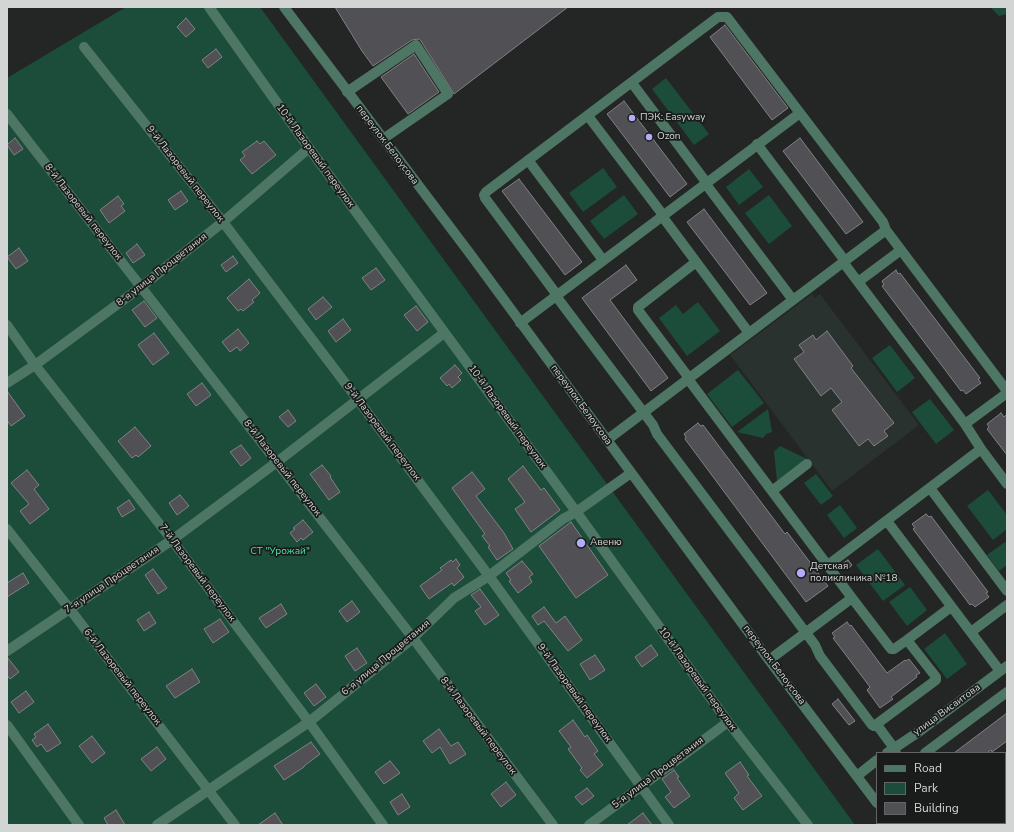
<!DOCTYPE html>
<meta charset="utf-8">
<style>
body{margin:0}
#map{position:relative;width:1014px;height:832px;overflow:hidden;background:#232624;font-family:"Nunito Sans",sans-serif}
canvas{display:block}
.frame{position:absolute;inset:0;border:8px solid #d3d5d4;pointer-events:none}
.legend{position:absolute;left:876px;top:752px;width:130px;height:72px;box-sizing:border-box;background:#191c1b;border:1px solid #636665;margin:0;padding:5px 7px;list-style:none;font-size:12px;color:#d3d5d4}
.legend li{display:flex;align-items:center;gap:8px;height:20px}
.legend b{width:20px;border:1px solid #636665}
</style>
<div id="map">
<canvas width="1014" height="832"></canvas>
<div class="frame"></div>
<ul class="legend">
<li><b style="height:5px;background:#4e7665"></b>Road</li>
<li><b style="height:11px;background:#1c4d3b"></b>Park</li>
<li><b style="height:11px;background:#515155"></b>Building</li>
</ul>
</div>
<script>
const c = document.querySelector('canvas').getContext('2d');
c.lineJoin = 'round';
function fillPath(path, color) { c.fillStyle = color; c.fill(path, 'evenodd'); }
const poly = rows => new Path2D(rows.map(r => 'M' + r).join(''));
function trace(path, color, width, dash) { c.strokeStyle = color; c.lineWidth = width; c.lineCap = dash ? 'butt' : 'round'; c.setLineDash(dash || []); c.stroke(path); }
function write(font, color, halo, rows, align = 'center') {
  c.font = font + ' "Nunito Sans",sans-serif'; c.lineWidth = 3.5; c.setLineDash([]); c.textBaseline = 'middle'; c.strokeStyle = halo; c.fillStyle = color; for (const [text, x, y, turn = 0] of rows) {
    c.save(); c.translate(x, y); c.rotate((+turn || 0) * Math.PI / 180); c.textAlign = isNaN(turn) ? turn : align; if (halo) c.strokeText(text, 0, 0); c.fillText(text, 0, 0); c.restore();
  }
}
const built = poly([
 [812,294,815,298,820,294,919,425,832,491,730,355]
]);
const green = poly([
 [126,7,260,7,855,825,7,825,7,78],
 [990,7,1007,7,1007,14,999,16],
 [666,78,709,134,694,145,652,89],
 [603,168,617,187,583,212,569,193],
 [749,169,763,187,739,205,726,187],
 [624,195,638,214,604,239,590,221],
 [769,195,792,226,769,244,745,213],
 [698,302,720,331,687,356,659,318,676,305,683,314],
 [890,345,915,378,897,392,872,358],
 [738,370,764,403,732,427,707,394],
 [930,399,954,430,936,444,912,412],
 [768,409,772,432,766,434,763,438,737,432],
 [780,446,807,459,777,481,774,451,777,449],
 [816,474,833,496,821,505,804,483],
 [988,490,1007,515,1007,529,993,540,967,506],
 [840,505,857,528,844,538,827,515],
 [1005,542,1007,545,1007,565,999,571,987,555],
 [878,549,905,585,883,601,856,565],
 [910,587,927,610,907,626,889,602],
 [945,633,967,664,947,679,924,649]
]);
const building = poly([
 [335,7,568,7,454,94,421,41,419,39,412,40,373,66,362,51,335,7],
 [186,18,195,29,186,37,177,27,186,18],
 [725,25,788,108,772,120,710,37,725,25],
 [216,49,222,57,208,68,202,60,216,49],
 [414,54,439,92,408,114,381,77,414,54],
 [624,101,687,184,670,197,607,114,624,101],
 [15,138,23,149,14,155,7,145,15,138],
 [800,138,863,222,846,234,783,151,800,138],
 [257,141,260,144,264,141,276,155,252,174,240,160,245,156,242,152,257,141],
 [519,179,582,262,565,275,502,191,519,179],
 [181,191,188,201,175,210,168,200,181,191],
 [118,196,124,204,121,206,125,211,109,223,100,210,118,196],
 [704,209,767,293,750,305,687,222,704,209],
 [137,244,145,255,133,263,126,253,137,244],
 [19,248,28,261,16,269,7,257,19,248],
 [233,256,238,263,226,272,221,265,233,256],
 [626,265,637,280,610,300,668,378,651,391,582,298,626,265],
 [376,268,385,280,371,290,362,278,376,268],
 [896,270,898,274,900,273,980,378,978,379,981,383,966,394,963,390,961,391,882,286,884,285,882,281,896,270],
 [249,279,260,293,252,300,254,302,243,311,241,309,238,311,227,298,249,279],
 [323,297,332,307,316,320,308,309,323,297],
 [144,301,157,318,145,327,132,310,144,301],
 [416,306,428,322,417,331,404,315,416,306],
 [343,319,351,330,336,342,328,331,343,319],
 [238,329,249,343,240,351,237,347,230,352,222,342,238,329],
 [827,331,853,366,851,368,894,423,884,431,888,436,874,446,868,439,859,446,832,410,842,402,831,388,821,396,794,359,804,352,799,345,813,335,816,340,827,331],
 [154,333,169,353,153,365,138,345,154,333],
 [455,365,462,373,458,377,461,380,452,388,449,384,447,386,440,378,455,365],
 [202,383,211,395,196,406,187,394,202,383],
 [7,391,25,416,11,426,7,420,7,391],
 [288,410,296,421,288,427,279,417,288,410],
 [1001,413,1004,417,1007,414,1007,455,987,429,989,427,987,424,1001,413],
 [698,423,701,426,703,425,785,534,787,532,828,586,806,602,685,439,686,437,684,434,698,423],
 [135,427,151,446,138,457,136,455,132,458,118,441,135,427],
 [241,445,251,458,241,466,230,452,241,445],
 [322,465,331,476,330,477,340,492,329,500,310,474,322,465],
 [523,466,541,490,544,488,560,510,531,532,515,509,525,502,508,479,523,466],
 [27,470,39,485,34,489,49,509,30,524,20,511,29,504,11,483,27,470],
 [472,472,485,489,476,496,504,533,513,549,497,560,488,547,490,546,482,536,485,534,452,488,472,472],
 [180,495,189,506,177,515,169,503,180,495],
 [129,500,135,509,122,517,117,508,129,500],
 [926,514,929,517,931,516,988,592,986,593,989,597,975,607,972,604,970,605,913,529,915,528,912,524,926,514],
 [303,520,313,532,303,540,301,538,297,542,290,533,295,529,293,528,303,520],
 [571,522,608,575,576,598,539,546,571,522],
 [456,559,460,565,457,568,464,577,454,586,452,583,429,599,420,586,442,570,440,568,451,560,453,562,456,559],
 [848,560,852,565,847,570,842,564,848,560],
 [522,561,533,574,529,577,532,582,518,593,509,581,511,580,506,573,522,561],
 [153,569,167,588,158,594,145,575,153,569],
 [23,573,29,583,7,597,7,583,23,573],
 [480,589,499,615,485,625,475,611,481,607,471,595,480,589],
 [352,601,360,612,347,622,339,611,352,601],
 [281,604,287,614,266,628,259,618,281,604],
 [544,607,556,623,565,616,582,640,568,651,544,621,538,625,532,616,544,607],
 [149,612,156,623,144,631,137,620,149,612],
 [220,619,229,632,213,643,204,629,220,619],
 [847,622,850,626,851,625,887,673,905,660,906,661,909,659,920,673,916,675,917,677,891,697,893,699,880,708,867,690,870,687,833,638,835,637,832,633,847,622],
 [651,645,658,655,642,667,635,657,651,645],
 [357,648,367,663,355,671,345,656,357,648],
 [595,655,605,670,590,680,580,664,595,655],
 [7,657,19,672,10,679,7,675,7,657],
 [192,669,200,682,175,698,166,686,192,669],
 [316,684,326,697,314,706,304,693,316,684],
 [26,691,34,702,19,713,11,702,26,691],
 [838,699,855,721,849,725,832,704,838,699],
 [1007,713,1007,741,992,752,991,750,987,753,954,753,1007,713],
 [573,720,585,737,587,735,598,751,594,754,603,765,587,778,580,770,582,768,568,749,571,747,559,731,573,720],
 [48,724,61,743,47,752,41,744,37,747,32,740,36,737,34,734,48,724],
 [439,729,451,746,458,742,466,754,450,764,440,747,432,753,423,741,439,729],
 [92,736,105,753,92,763,79,746,92,736],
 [311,742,320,754,304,766,304,767,284,780,274,766,311,742],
 [157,747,166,759,151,771,141,759,157,747],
 [390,761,400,773,384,784,375,772,390,761],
 [740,762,749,775,747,776,762,796,743,810,734,798,739,793,725,773,740,762],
 [674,770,679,777,677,778,690,796,674,808,665,797,671,792,662,779,674,770],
 [506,782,516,795,501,807,491,794,506,782],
 [587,788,594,796,582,805,575,797,587,788],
 [402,794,410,807,398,815,390,802,402,794],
 [116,810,125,825,108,825,104,818,116,810],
 [275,813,283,825,258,825,275,813],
 [643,813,652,825,627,825,643,813]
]);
const minor = poly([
 [209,7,309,148,572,506,728,722,808,825],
 [284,7,471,255,769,660,877,803],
 [84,47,223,222,358,400,489,576,669,825],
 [632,83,706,182],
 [347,92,416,45,448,94,383,139],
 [7,114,413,638,553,825],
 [588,116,663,215],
 [757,144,845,261],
 [528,160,603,260],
 [705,183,793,300],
 [662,216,749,333],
 [843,262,965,424,981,449,1007,484],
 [858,282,901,250],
 [557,295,485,198,484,195,486,192,718,17,727,17,800,113],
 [556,296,653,425,657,434,815,645,820,656,872,725,874,726,936,680,936,677,907,640,894,649,891,649,852,598],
 [520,323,800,113,883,222,886,230],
 [7,325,35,365,172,540,309,722,383,825],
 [689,378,638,310,638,307,696,262],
 [688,379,852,598,769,660],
 [7,383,35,365,141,287,223,222,309,148],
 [965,424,1007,393],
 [607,440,886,230,1007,391],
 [930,488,1007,591],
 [772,491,807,464],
 [887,521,1000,671],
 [7,529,69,608,235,825],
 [828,565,981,449],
 [971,632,1007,605],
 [907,640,951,607],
 [7,651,172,540,277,462,444,333],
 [7,725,79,825],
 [877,725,894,748,896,753],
 [887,753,920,731,1007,666],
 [925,753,1007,692],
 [1005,760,1007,758],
 [857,776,877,760],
 [1005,809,1007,812],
 [891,823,893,825],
 [948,823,949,825],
 [157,825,309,722,413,638,454,598,489,576,563,519,576,512,631,473],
 [589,825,728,722],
 [990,825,993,823]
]);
const markers = [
 [632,118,4,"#b3adf9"],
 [649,137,4,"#b3adf9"],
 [581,543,5,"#b3adf9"],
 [801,573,5,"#b3adf9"]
];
const poiNames = [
 ["ПЭК: Easyway",640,118],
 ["Ozon",657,137],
 ["Авеню",590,543],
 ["Детская",810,567],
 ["поликлиника №18",810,579]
];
const streetNames = [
 ["переулок Белоусова",387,145,53],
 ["10-й Лазоревый переулок",315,156,54],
 ["9-й Лазоревый переулок",185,174,52],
 ["8-й Лазоревый переулок",83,212,52],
 ["8-я улица Процветания",162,270,-38],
 ["переулок Белоусова",581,405,54],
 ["10-й Лазоревый переулок",507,417,54],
 ["9-й Лазоревый переулок",382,432,53],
 ["8-й Лазоревый переулок",282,468,52],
 ["7-й Лазоревый переулок",197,573,53],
 ["7-я улица Процветания",112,580,-34],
 ["6-я улица Процветания",386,658,-40],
 ["переулок Белоусова",774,665,53],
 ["6-й Лазоревый переулок",122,677,52],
 ["10-й Лазоревый переулок",697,679,54],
 ["9-й Лазоревый переулок",574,693,54],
 ["улица Висаитова",947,710,-36],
 ["8-й Лазоревый переулок",478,726,53],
 ["5-я улица Процветания",658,773,-37]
];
const parkNames = [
 ["СТ \"Урожай\"",280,552]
];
fillPath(built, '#29322e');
fillPath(green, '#1c4d3b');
fillPath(building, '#515155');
trace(building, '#818185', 1);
trace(minor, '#4e7665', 10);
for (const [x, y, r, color] of markers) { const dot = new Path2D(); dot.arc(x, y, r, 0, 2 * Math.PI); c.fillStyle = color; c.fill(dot); trace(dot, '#191c1b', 1.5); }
write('10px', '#d3d5d4', '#191c1b', poiNames, 'left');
write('10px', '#d3d5d4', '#191c1b', streetNames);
write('10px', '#4ce1ac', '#191c1b', parkNames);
</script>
